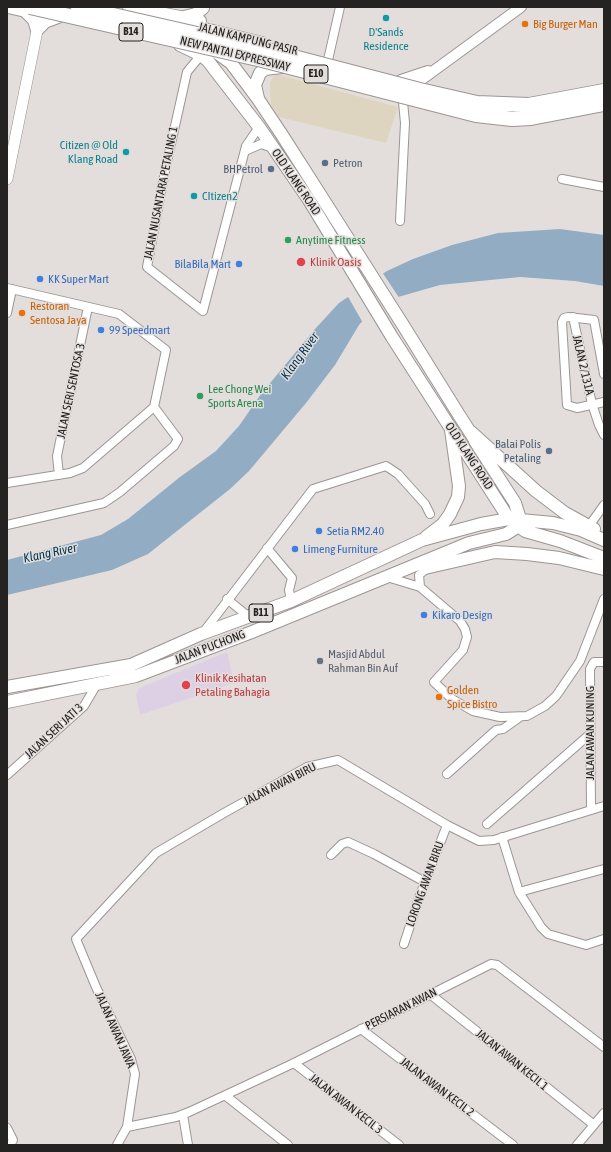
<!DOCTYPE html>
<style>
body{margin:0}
#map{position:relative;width:611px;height:1152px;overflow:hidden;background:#e3dedc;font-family:"Asap Condensed",sans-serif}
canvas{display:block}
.frame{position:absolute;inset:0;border:8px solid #252322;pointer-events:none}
</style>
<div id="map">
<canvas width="611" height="1152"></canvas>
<div class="frame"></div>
</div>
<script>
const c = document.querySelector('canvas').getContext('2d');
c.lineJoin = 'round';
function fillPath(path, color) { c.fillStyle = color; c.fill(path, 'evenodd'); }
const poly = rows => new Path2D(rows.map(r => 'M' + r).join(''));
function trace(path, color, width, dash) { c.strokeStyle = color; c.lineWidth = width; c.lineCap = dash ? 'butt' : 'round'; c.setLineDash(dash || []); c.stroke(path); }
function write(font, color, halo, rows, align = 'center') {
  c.font = font + ' "Asap Condensed",sans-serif'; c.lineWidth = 3; c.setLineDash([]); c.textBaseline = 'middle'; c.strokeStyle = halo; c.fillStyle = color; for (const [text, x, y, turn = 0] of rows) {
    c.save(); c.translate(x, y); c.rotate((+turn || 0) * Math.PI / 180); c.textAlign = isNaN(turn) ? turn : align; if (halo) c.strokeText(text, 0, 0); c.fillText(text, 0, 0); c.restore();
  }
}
const education = poly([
 [275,74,398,107,386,143,279,117,271,105,270,95,270,83]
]);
const medical = poly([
 [227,652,234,683,140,715,136,695,139,688]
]);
const water = poly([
 [560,229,604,235,604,286,575,281,520,277,440,285,398,297,366,317,359,325,335,365,306,403,249,471,230,489,148,554,112,570,7,595,7,560,101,535,128,519,180,477,216,451,239,426,261,394,315,329,339,303,387,271,413,259,452,245,498,233]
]);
const pier = poly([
 [382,272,400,299,382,308,363,323,347,295]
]);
const minor = poly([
 [201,55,187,72,165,171,147,267,203,311,246,146,259,127],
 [328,60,340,7],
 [245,151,261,144,273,148],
 [562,179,604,187],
 [400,221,405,123,403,102],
 [7,288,119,314,166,350,154,407,83,468,70,473,7,483],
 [7,313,12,289],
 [573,317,592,404,599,425,604,435],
 [604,374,594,320,568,317,564,318,562,322,567,405,577,408,604,402],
 [59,475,57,456,88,307],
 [7,525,104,503,120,492,174,446,178,439,154,407],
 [589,526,604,505],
 [267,548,292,578,289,590,291,601],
 [387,577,420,587,460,621,465,629,467,637,463,650,434,682,452,699,473,711,500,717,527,716,545,706,556,696,580,661,604,599],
 [420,587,419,575,427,568],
 [227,599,249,617],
 [202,634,313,489,386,466,398,474,425,504,430,514],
 [447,774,496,730,503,729,520,717],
 [7,775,84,706,97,684],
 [591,810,590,669,594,662,604,662],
 [487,824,590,734],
 [502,837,519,892,541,927,548,934,586,945,604,939],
 [331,855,342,844,348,842,374,854,425,882],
 [519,892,604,869],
 [404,944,419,898,447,825],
 [430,994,594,1125],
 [361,1029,513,1145],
 [294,1063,399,1145],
 [226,1096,288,1145],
 [183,1115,188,1145],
 [127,1127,176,1117,189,1112,294,1063,491,964,497,965,604,1047],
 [7,1128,13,1140,10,1145],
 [117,1145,127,1127,135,1074,131,1059,96,987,76,939,156,853,224,813,307,767,338,760,447,825,479,841,494,840,604,806],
 [577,1145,604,1113]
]);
const tertiary = poly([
 [188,24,262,42],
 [401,80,428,71],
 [411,94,421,80,521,7]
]);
const secondary = poly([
 [7,179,39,21]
]);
const primary = poly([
 [8,7,39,14],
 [129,7,200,21],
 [24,10,34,20,37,30,45,22,58,17],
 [184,17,196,14,203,8],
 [180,45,201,55,208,61,259,127,309,200,392,337,509,519,525,531,560,541,604,558],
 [213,50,231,63,258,99,282,135,321,196,403,325,459,415,468,429,475,440,474,438,468,429],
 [258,98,255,85,260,73,265,69,282,67],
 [471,432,536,491,565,513,594,529],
 [475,441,515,503,520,519],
 [426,537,443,524,450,514,458,497,459,486,451,430],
 [425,568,495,552,527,554,559,558,604,569],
 [7,687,131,665,201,634,291,601,422,540,481,524,509,519,553,523,581,530,604,540],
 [7,702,136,676,252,632,469,543,506,534,514,529,520,520]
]);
const motorwayBridge = poly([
 [30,7,262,60,476,115,512,119,531,118,604,104],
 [78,7,263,49,420,90,477,103,529,105,604,91]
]);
const markers = [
 [386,18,4,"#0f9aa8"],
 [525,24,4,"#e8710a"],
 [126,152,4,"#0f9aa8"],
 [325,163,4,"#5c6f8a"],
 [271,169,4,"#5c6f8a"],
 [194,196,4,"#0f9aa8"],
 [288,240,4,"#2e9e5b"],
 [301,262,5,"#e0444e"],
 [239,264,4,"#3f7fe0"],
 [40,279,4,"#3f7fe0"],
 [22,313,4,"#e8710a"],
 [101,330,4,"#3f7fe0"],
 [200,396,4,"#2e9e5b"],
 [549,451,4,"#5c6f8a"],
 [319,531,4,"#3f7fe0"],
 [295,549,4,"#3f7fe0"],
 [424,615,4,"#3f7fe0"],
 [320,661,4,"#6b7280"],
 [186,685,5,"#e0444e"],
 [439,697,4,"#e8710a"]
];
const shields = [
 [131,32,24],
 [316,74,24],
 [261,613,24]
];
const shieldNames = [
 ["B14",131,32],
 ["E10",316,74],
 ["B11",261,613]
];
const foodNames = [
 ["Big Burger Man",533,24],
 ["Restoran",30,306],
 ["Sentosa Jaya",30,320],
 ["Golden",447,690],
 ["Spice Bistro",447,704]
];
const cultureNames = [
 ["D'Sands",386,32],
 ["Residence",386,46],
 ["Citizen @ Old",118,145,"right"],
 ["Klang Road",118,159,"right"],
 ["CItizen2",202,196,"left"]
];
const streetNames = [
 ["JALAN KAMPUNG PASIR",248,39,14],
 ["NEW PANTAI EXPRESSWAY",235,54,14],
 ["OLD KLANG ROAD",296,182,56],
 ["JALAN NUSANTARA PETALING 1",161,193,-79],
 ["JALAN 2/131A",583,365,77],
 ["JALAN SERI SENTOSA 3",71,391,-78],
 ["OLD KLANG ROAD",469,456,57],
 ["JALAN PUCHONG",210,647,-21],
 ["JALAN SERI JATI 3",54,731,-43],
 ["JALAN AWAN KUNING",590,733,-90],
 ["JALAN AWAN BIRU",280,784,-27],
 ["LORONG AWAN BIRU",425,884,-70],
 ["PERSIARAN AWAN",401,1009,-27],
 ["JALAN AWAN JAWA",115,1030,66],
 ["JALAN AWAN KECIL 1",512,1060,39],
 ["JALAN AWAN KECIL 2",437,1087,37],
 ["JALAN AWAN KECIL 3",346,1104,38]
];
const serviceNames = [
 ["Petron",333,163,"left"],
 ["BHPetrol",263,169],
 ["Balai Polis",541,444],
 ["Petaling",541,458]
];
const leisureNames = [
 ["Anytime Fitness",296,240],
 ["Lee Chong Wei",208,389],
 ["Sports Arena",208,403]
];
const healthNames = [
 ["Klinik Oasis",310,262],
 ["Klinik Kesihatan",195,678],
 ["Petaling Bahagia",195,692]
];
const shopNames = [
 ["BilaBila Mart",231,264,"right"],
 ["KK Super Mart",48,279],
 ["99 Speedmart",109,330],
 ["Setia RM2.40",327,531],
 ["Limeng Furniture",303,549],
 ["Kikaro Design",432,615]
];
const worshipNames = [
 ["Masjid Abdul",328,654],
 ["Rahman Bin Auf",328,668]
];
const waterNames = [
 ["Klang River",300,356,-54],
 ["Klang River",50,553,-12]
];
fillPath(education, '#ded5c0');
fillPath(medical, '#ddd0e4');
fillPath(water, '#91acc3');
fillPath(pier, '#e3dedc');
trace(minor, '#9b9694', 10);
trace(tertiary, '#9b9694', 12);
trace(secondary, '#9b9694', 12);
trace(primary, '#9b9694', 14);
trace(minor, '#fff', 8);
trace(tertiary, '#fff', 10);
trace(secondary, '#fff', 11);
trace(primary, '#fff', 12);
trace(motorwayBridge, '#9b9694', 16, []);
trace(motorwayBridge, '#fff', 14);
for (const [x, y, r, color] of markers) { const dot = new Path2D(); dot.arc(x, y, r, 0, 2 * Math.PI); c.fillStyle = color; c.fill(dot); trace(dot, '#e3dedc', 1.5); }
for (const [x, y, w] of shields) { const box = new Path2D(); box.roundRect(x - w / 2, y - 9, w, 18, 3); c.fillStyle = '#e3dedc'; c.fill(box); trace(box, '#252322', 1); }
write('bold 11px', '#252322', null, shieldNames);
write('12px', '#c56008', '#e3dedc', foodNames, 'left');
write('12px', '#0d838f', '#e3dedc', cultureNames);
write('12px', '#252322', '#e3dedc', streetNames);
write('12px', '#4e5e75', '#e3dedc', serviceNames, 'right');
write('12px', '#27864d', '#e3dedc', leisureNames, 'left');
write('12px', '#be3a42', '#e3dedc', healthNames, 'left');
write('12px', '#366cbe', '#e3dedc', shopNames, 'left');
write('12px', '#5b616d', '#e3dedc', worshipNames, 'left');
write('italic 13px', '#023454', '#e3dedc', waterNames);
</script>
